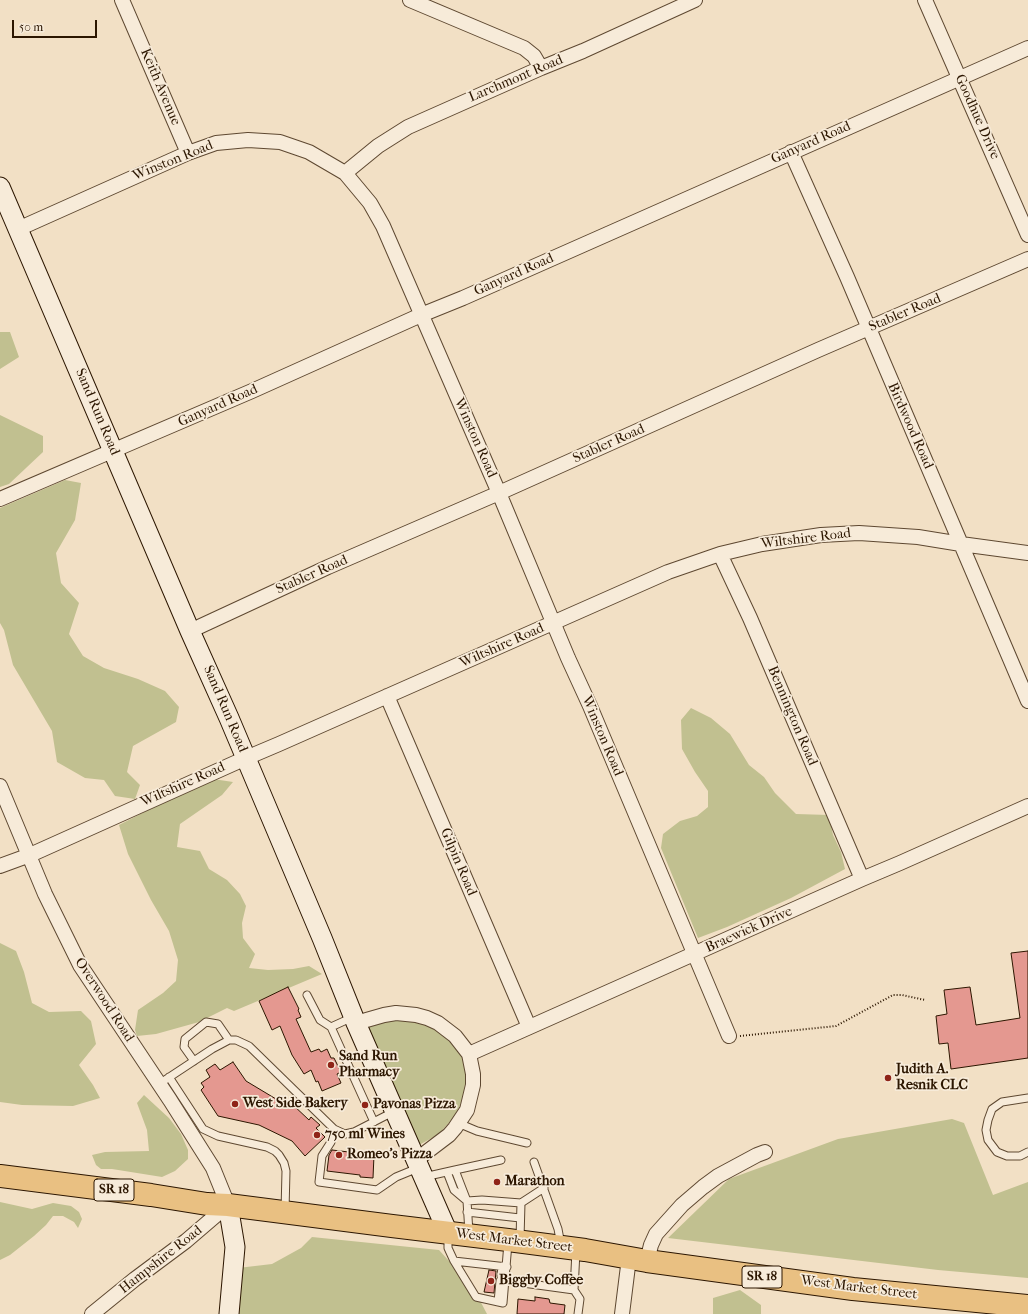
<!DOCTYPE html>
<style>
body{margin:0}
#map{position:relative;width:1028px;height:1314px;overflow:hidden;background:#f2e0c5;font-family:"IM FELL French Canon",serif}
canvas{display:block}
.scale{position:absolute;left:12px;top:20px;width:85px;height:18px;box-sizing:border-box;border:2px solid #2c1600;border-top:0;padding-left:5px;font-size:12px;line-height:14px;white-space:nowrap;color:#2c1600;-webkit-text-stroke:3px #f7ebd9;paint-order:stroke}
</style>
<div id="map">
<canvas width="1028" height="1314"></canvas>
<div class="scale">50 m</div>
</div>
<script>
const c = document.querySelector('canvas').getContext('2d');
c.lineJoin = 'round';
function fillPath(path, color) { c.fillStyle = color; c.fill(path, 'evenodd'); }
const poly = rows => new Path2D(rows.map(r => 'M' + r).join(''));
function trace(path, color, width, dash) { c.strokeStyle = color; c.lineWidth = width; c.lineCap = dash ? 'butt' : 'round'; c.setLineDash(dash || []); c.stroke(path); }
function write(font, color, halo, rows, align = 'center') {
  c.font = font + ' "IM FELL French Canon",serif'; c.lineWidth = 3.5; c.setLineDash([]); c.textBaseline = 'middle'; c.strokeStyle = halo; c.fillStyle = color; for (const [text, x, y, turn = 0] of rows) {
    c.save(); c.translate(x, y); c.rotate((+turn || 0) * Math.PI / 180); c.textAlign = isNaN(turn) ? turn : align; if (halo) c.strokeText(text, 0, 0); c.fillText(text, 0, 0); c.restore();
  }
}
const green = poly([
 [0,332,10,332,19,357,0,369],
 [0,415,43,436,43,452,9,484,0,487],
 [65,480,81,483,75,520,56,553,61,583,79,603,69,634,83,656,104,668,138,679,165,691,179,707,176,722,133,746,127,772,140,785,135,799,115,796,104,780,85,778,57,762,52,731,13,665,4,630,0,623,0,508],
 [691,708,711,718,730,734,749,765,764,777,775,793,796,814,829,815,833,835,841,852,845,869,791,898,727,927,698,938,661,848,663,834,680,821,697,816,708,807,708,791,695,772,682,749,681,720],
 [213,779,233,782,222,795,180,824,177,847,200,851,209,869,227,880,240,894,246,906,242,923,243,938,255,954,249,968,268,970,293,969,309,966,322,974,234,1011,227,1008,199,1022,156,1034,137,1036,135,1030,138,1010,163,993,176,981,178,960,169,931,151,900,128,854,119,825,191,788],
 [0,943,16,951,24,972,32,1003,49,1012,81,1011,91,1021,96,1044,79,1065,93,1085,100,1098,73,1106,22,1105,0,1102],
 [394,1019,420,1021,439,1031,454,1044,465,1061,466,1077,464,1092,460,1106,453,1118,439,1134,419,1145,366,1026],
 [144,1095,169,1118,181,1134,188,1150,188,1159,175,1171,162,1177,112,1169,101,1169,96,1165,92,1155,105,1152,149,1151,147,1130,137,1103],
 [952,1119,964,1123,993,1195,1028,1182,1028,1278,938,1270,668,1238,729,1179,838,1139],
 [0,1202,32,1209,53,1203,71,1206,79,1212,82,1219,78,1228,74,1222,63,1216,53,1216,46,1225,34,1236,10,1255,0,1260],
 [312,1237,439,1250,449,1261,464,1270,487,1314,236,1314,238,1268,272,1264,301,1248],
 [740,1290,761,1305,761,1314,713,1314,713,1298]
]);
const building = poly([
 [1028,951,1028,1058,951,1069,948,1043,939,1044,936,1016,947,1014,944,990,970,987,976,1025,1020,1018,1011,953,1028,951],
 [288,987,299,1009,298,1010,301,1017,296,1019,311,1052,319,1049,321,1052,327,1049,331,1058,334,1058,341,1072,337,1074,341,1083,322,1091,318,1081,316,1082,311,1070,304,1074,292,1055,280,1026,272,1030,259,1001,288,987],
 [233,1062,246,1081,276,1099,292,1104,309,1120,311,1117,320,1125,316,1128,325,1137,305,1156,292,1141,259,1125,218,1116,201,1090,204,1087,201,1083,210,1077,206,1070,215,1064,220,1070,233,1062],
 [332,1150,374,1155,373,1178,360,1177,360,1175,327,1171,329,1155,332,1150],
 [489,1270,496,1271,494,1293,484,1292,489,1270],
 [535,1297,549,1299,550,1303,565,1305,564,1314,517,1314,518,1299,535,1301,535,1297]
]);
const path = poly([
 [740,1036,836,1026,893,995,902,995,925,1000]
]);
const lane = poly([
 [307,995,320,1020,331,1027,353,1017],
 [331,1027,374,1122],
 [194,1061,184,1047,185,1039,206,1022,218,1024,229,1040],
 [169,1077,203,1129,218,1136,267,1147,275,1151,279,1155,284,1163,286,1171,285,1211],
 [159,1084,212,1049,229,1040,236,1040,249,1046,334,1129,345,1134,354,1132,393,1112],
 [1028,1098,1002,1102,992,1109,988,1120,986,1130,988,1140,997,1152,1007,1156,1020,1156,1028,1152],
 [458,1123,477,1131,527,1143],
 [334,1129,331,1142,322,1156,319,1182,377,1190,396,1177,418,1168],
 [534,1162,558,1229,561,1245],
 [455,1170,501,1160],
 [447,1172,454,1190,467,1201,469,1233],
 [424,1177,455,1170,467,1201,482,1200,521,1203,520,1239],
 [521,1203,544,1188],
 [467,1212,520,1218],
 [448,1235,448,1248,454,1261,507,1267],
 [576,1251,574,1290,580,1299,578,1314],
 [454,1261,476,1297,503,1303,508,1243],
 [501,1276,502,1266],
 [523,1283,574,1290],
 [498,1302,500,1281]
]);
const street = poly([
 [122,0,188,153],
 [410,0,524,48,534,56,541,68],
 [925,0,1028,235],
 [791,152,847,277,1028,701],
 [345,173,378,146,408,127,541,68,583,51,695,0],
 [18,229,188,153,216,143,248,140,280,142,309,152,345,173,370,203,383,226,499,493,568,658,590,706,729,1036],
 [0,499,252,391,421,315,463,298,1028,48],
 [720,554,750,618,862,879],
 [190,631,328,567,499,493,818,350,1028,259],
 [387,696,529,1027],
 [0,786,45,894,80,965,170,1100,213,1168,228,1205,186,1241,135,1279,92,1314],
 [0,866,30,855,246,758,279,744,668,572,720,554,762,544,821,535,859,533,918,537,961,544,1028,553],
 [356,1023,384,1015,396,1013,416,1015,427,1018,438,1023,455,1036,469,1054,473,1074,473,1085,467,1110,455,1128,449,1135,416,1160],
 [469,1054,862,879,900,863,1028,806],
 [647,1261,651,1245,656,1234,682,1205,703,1187,718,1176,757,1155,765,1152],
 [622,1314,629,1258]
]);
const secondary = poly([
 [0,187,190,631,229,718,322,938,356,1023,448,1233],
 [228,1205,235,1247,229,1314]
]);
const primary = poly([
 [0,1176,151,1195,207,1204,228,1205,392,1226,508,1240,585,1250,647,1261,853,1289,1028,1306]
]);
const markers = [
 [331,1065,4,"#8f2418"],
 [888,1078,4,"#8f2418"],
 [235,1104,4,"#8f2418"],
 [365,1105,4,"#8f2418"],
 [317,1135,4,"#8f2418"],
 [339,1155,4,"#8f2418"],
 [497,1182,4,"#8f2418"],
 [491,1281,4,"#8f2418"]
];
const shields = [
 [114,1190,40],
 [762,1277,40]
];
const shieldNames = [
 ["SR 18",114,1190],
 ["SR 18",762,1277]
];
const streetNames = [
 ["Larchmont Road",516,79,-23],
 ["Keith Avenue",160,87,67],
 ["Goodhue Drive",977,117,66],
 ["Ganyard Road",811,143,-24],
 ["Winston Road",173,161,-22],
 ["Ganyard Road",514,275,-24],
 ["Stabler Road",905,313,-23],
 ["Ganyard Road",218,406,-24],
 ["Sand Run Road",97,412,67],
 ["Birdwood Road",910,426,66],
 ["Winston Road",475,438,66],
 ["Stabler Road",609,444,-24],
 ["Wiltshire Road",806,539,-7],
 ["Stabler Road",312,575,-24],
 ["Wiltshire Road",502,646,-24],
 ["Sand Run Road",225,709,67],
 ["Bennington Road",792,716,67],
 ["Winston Road",602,736,67],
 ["Wiltshire Road",183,785,-24],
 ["Gilpin Road",458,862,67],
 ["Braewick Drive",749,930,-24],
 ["Overwood Road",104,1000,57],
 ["West Market Street",514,1241,7],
 ["Hampshire Road",161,1260,-38],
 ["West Market Street",859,1288,7]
];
const poiNames = [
 ["Sand Run",339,1057],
 ["Pharmacy",339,1073],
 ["Judith A.",896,1070],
 ["Resnik CLC",896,1086],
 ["West Side Bakery",243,1104],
 ["Pavonas Pizza",373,1105],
 ["750 ml Wines",325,1135],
 ["Romeo's Pizza",347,1155],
 ["Marathon",505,1182],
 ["Biggby Coffee",499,1281]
];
fillPath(green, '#c1c090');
fillPath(building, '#e49890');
trace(building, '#2c1600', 1);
trace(lane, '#5e4831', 9);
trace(street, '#5e4831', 16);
trace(secondary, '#2c1600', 21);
trace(primary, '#2c1600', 24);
trace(path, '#2c1600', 2, [1, 2]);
trace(lane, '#f7ebd9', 7);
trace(street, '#f7ebd9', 14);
trace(secondary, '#f7ebd9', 19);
trace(primary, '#e9c082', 22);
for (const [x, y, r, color] of markers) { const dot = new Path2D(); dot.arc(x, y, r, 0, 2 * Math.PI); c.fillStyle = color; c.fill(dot); trace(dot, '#f7ebd9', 1.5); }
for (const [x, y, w] of shields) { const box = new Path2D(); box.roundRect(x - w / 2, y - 11, w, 22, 3); c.fillStyle = '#f7ebd9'; c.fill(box); trace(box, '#2c1600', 1); }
write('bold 13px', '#2c1600', null, shieldNames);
write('14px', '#2c1600', '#f7ebd9', streetNames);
write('bold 14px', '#2c1600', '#f7ebd9', poiNames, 'left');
</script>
